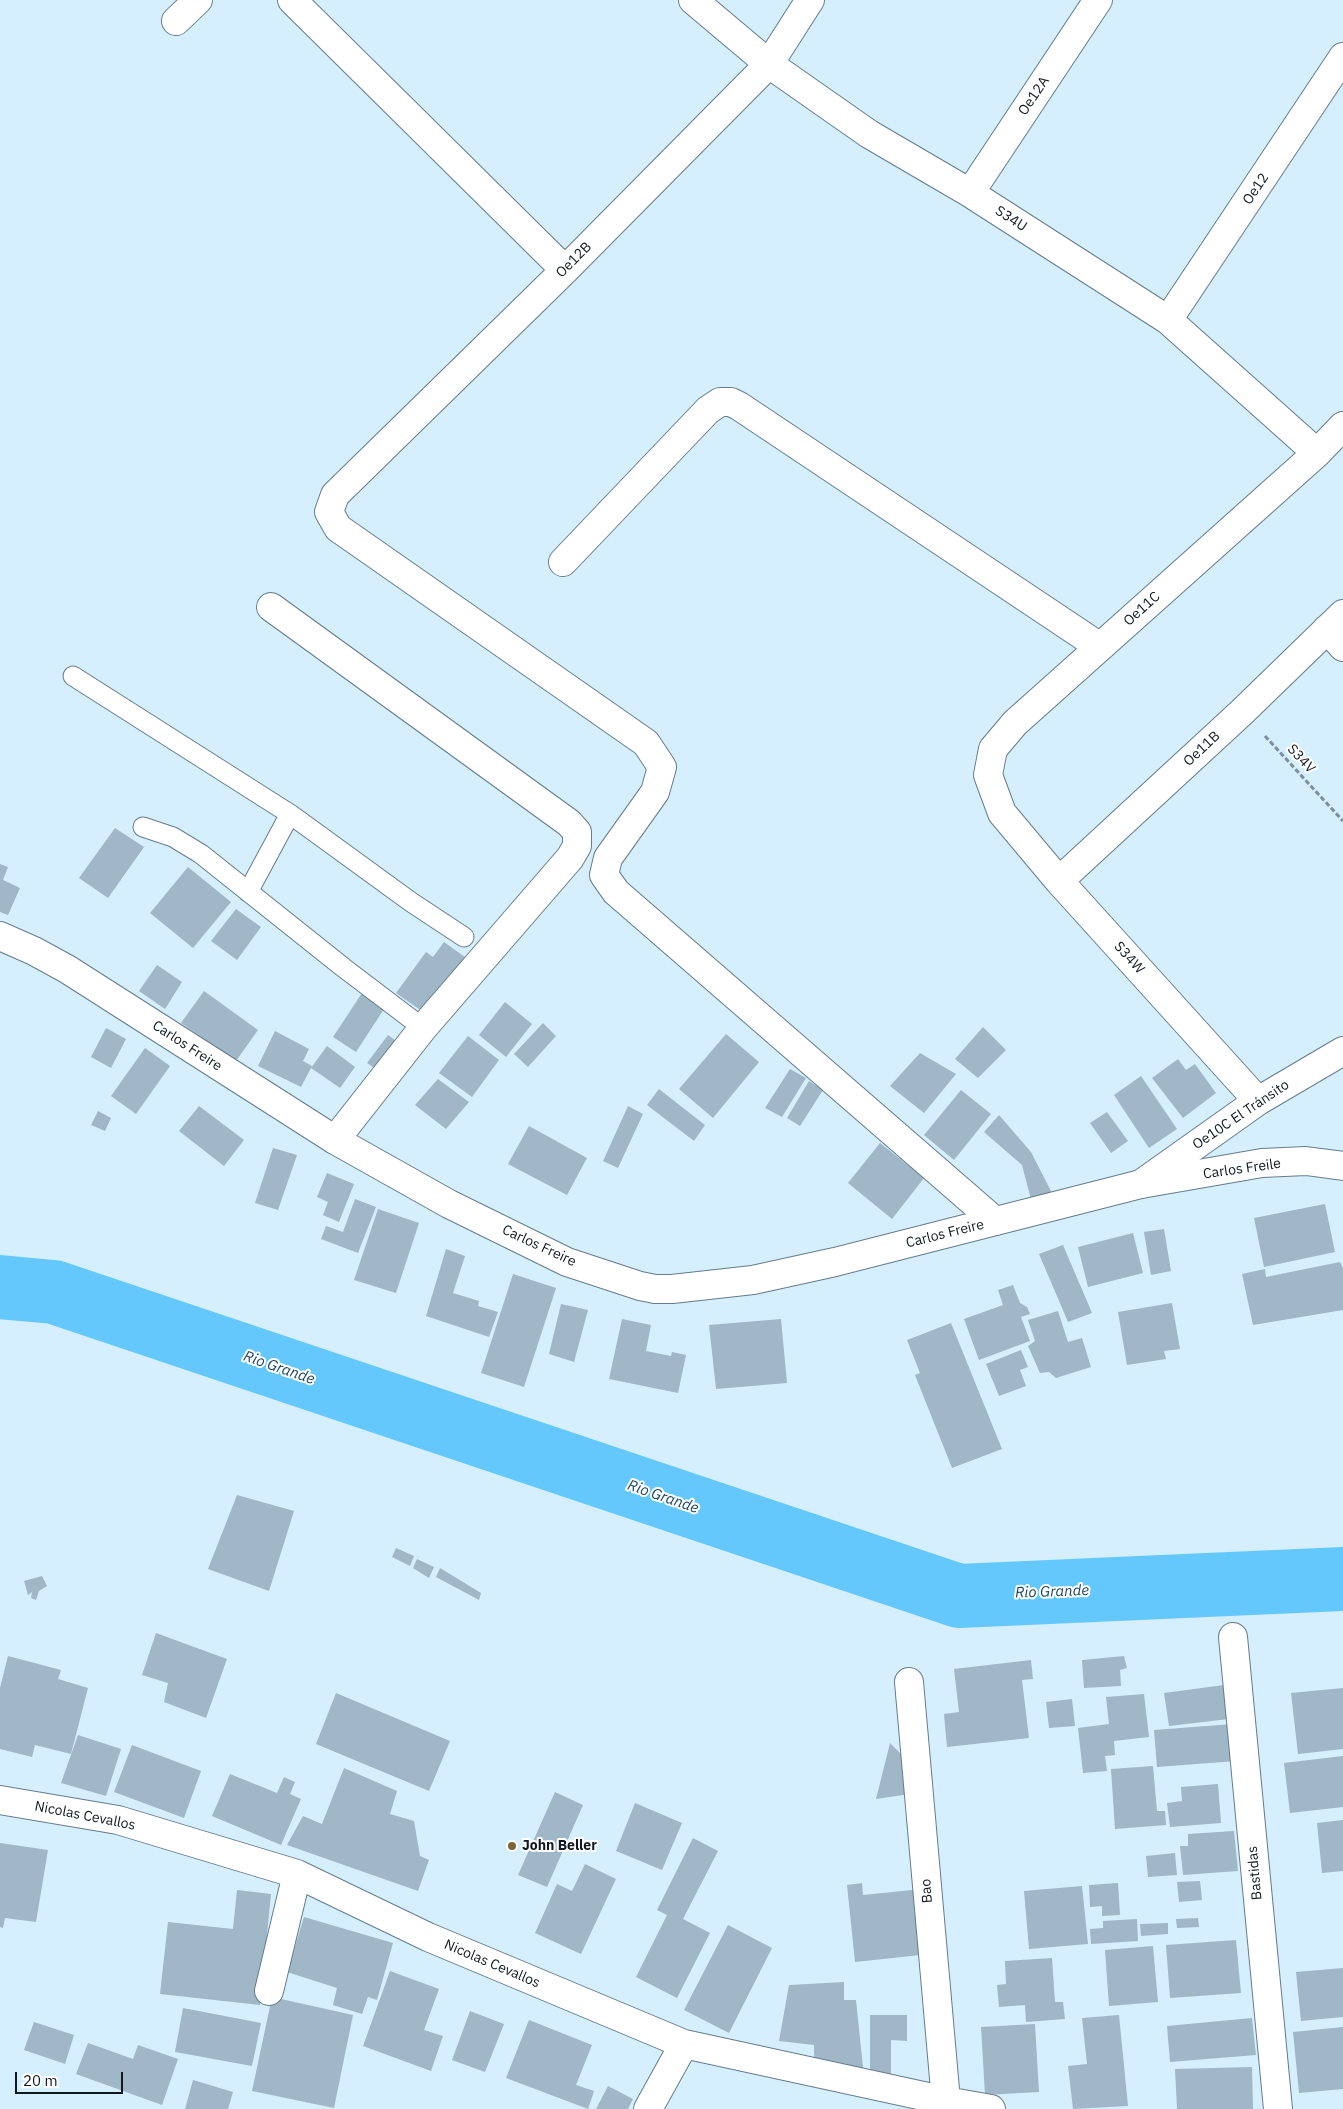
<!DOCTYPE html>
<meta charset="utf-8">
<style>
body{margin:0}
#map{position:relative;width:1343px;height:2109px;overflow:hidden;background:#d5efff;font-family:"IBM Plex Sans",sans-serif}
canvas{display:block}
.scale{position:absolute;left:15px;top:2072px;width:108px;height:22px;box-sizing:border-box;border:2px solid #10191f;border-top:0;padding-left:6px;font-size:15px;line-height:18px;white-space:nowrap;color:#10191f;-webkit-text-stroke:4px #fff;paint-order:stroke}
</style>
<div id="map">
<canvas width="1343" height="2109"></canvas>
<div class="scale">20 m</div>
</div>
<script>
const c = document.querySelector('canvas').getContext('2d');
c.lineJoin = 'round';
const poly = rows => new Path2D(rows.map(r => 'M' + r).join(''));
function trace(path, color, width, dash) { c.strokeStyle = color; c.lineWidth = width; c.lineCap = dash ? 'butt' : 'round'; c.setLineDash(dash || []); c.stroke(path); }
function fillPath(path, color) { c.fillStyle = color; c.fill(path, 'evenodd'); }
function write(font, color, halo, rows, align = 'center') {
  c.font = font + ' "IBM Plex Sans",sans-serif'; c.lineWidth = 4; c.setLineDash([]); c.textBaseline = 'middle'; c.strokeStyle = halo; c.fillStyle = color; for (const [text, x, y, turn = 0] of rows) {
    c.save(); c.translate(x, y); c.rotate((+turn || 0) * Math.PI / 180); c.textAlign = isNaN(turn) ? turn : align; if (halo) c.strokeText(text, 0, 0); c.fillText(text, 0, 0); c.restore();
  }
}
const river = poly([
 [0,1287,54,1292,959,1596,1343,1579]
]);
const building = poly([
 [115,828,144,847,108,898,79,878],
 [0,864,8,867,3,880,20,888,8,915,0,912],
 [188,867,231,902,193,948,150,913],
 [236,909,261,927,237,960,211,941],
 [444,942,469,960,429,1016,396,993,426,952,433,957],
 [157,965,182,982,165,1009,139,991],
 [204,991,258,1030,236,1061,181,1023],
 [362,993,384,1009,356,1052,333,1037],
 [505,1002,532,1024,506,1057,479,1035],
 [543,1023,556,1036,528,1067,514,1054],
 [983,1027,1006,1050,978,1078,955,1059],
 [106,1028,126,1039,111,1068,91,1057],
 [275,1031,309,1049,303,1061,312,1066,301,1087,258,1066],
 [726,1034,759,1062,713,1118,679,1089],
 [388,1035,403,1046,383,1074,367,1063],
 [468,1036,499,1060,472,1097,439,1073],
 [327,1046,355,1067,340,1088,311,1068],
 [145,1048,170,1066,136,1114,111,1096],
 [920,1053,956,1074,924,1113,890,1086],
 [1178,1059,1186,1070,1195,1064,1216,1093,1183,1118,1152,1078],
 [790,1069,806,1078,782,1117,765,1108],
 [1141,1076,1177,1129,1149,1148,1114,1095],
 [438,1079,469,1102,446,1129,415,1105],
 [809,1081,823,1090,800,1126,787,1118],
 [659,1089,705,1125,694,1141,647,1105],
 [961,1090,991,1114,954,1160,924,1135],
 [199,1106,244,1140,224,1166,179,1131],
 [628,1106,643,1114,618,1168,603,1161],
 [98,1111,111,1118,105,1131,91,1125],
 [1107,1112,1128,1141,1111,1153,1090,1123],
 [999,1115,1031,1152,1054,1197,1033,1207,1022,1165,984,1132],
 [529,1126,587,1158,567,1195,508,1164],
 [880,1143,924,1178,892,1219,848,1183],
 [273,1148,297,1155,278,1210,255,1203],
 [327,1173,354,1184,339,1222,323,1215,328,1202,317,1197],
 [355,1199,376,1207,358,1253,321,1239,326,1226,343,1232],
 [1325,1204,1335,1252,1264,1267,1254,1218],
 [378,1209,419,1223,396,1293,354,1280],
 [1164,1229,1171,1271,1151,1275,1144,1232],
 [1133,1233,1143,1273,1088,1287,1078,1247],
 [1063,1245,1092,1313,1068,1322,1039,1254],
 [446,1249,465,1256,453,1293,479,1301,478,1306,498,1312,489,1337,426,1316],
 [1340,1262,1343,1268,1343,1310,1253,1325,1242,1274,1265,1269,1266,1277],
 [513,1274,556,1288,524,1387,481,1373],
 [1013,1285,1020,1303,1027,1307,1030,1314,1021,1317,1030,1341,979,1360,964,1319,1003,1305,998,1290],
 [1172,1303,1180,1349,1164,1351,1166,1359,1127,1365,1118,1312],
 [561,1304,588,1310,574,1362,549,1354],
 [1058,1311,1068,1342,1082,1338,1091,1367,1056,1378,1049,1372,1040,1373,1028,1346,1035,1341,1028,1320],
 [622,1319,651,1325,646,1351,671,1356,672,1352,686,1355,678,1393,609,1379],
 [781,1319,787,1383,716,1389,709,1325],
 [951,1323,1002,1449,952,1468,915,1375,920,1373,907,1340],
 [1021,1350,1028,1367,1020,1370,1026,1386,999,1396,986,1364],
 [237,1495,294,1511,269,1591,208,1569],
 [396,1548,414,1556,410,1566,392,1557],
 [417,1559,434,1567,429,1578,413,1568],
 [440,1568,481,1593,479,1600,436,1577],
 [42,1576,47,1586,39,1591,36,1600,31,1598,32,1592,28,1595,24,1581],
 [156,1633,227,1659,206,1718,164,1702,168,1683,142,1675],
 [8,1656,61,1670,58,1679,88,1688,71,1754,35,1745,32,1757,0,1749,0,1688],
 [1124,1656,1127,1668,1120,1670,1121,1686,1084,1688,1082,1660],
 [1031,1660,1033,1679,1022,1680,1029,1738,947,1747,944,1714,959,1712,954,1669],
 [1224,1685,1229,1719,1169,1726,1164,1693],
 [1343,1688,1343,1749,1298,1754,1291,1693],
 [336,1693,450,1741,429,1791,316,1744],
 [1144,1694,1149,1737,1114,1741,1115,1755,1105,1756,1107,1771,1083,1773,1078,1728,1109,1724,1106,1697],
 [1072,1699,1075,1726,1049,1728,1046,1702],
 [1233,1724,1236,1761,1157,1767,1154,1730],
 [78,1735,121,1749,106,1796,61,1783],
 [890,1743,901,1754,910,1794,876,1799],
 [132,1745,201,1771,184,1818,114,1792],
 [1343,1756,1343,1807,1290,1813,1284,1763],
 [1153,1766,1157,1811,1165,1811,1166,1825,1115,1829,1111,1769],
 [344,1768,397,1791,390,1814,414,1821,420,1856,429,1860,418,1891,287,1845,303,1816,322,1824],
 [230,1774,277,1793,284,1777,295,1782,290,1794,301,1799,281,1845,212,1816],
 [1218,1784,1221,1823,1170,1827,1167,1803,1182,1801,1181,1787],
 [555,1792,583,1805,547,1887,518,1875],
 [635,1803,682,1823,662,1870,616,1851],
 [1343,1820,1343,1871,1322,1873,1317,1823],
 [1234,1831,1238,1871,1183,1875,1180,1846,1188,1846,1188,1834],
 [693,1838,718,1851,683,1919,710,1933,677,1998,636,1977,667,1915,657,1910],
 [0,1843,48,1850,36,1922,5,1918,3,1928,0,1927],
 [1175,1853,1177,1875,1148,1877,1146,1856],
 [585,1864,616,1879,581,1954,535,1933,557,1884,572,1891],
 [1200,1881,1202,1900,1179,1902,1177,1882],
 [862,1883,863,1895,922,1889,930,1954,855,1962,847,1885],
 [1118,1883,1120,1915,1102,1916,1102,1906,1090,1907,1089,1885],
 [1082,1886,1088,1944,1029,1949,1024,1891],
 [237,1890,271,1894,260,2005,160,1994,168,1922,233,1929],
 [304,1917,393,1943,377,2000,368,1997,362,2014,333,2005,337,1988,287,1972],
 [1198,1918,1199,1927,1177,1928,1176,1919],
 [1137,1919,1138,1941,1091,1944,1090,1929,1103,1928,1103,1921],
 [1168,1923,1168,1934,1141,1936,1140,1924],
 [728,1925,772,1948,729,2033,684,2010],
 [1236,1940,1241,1993,1170,1998,1166,1945],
 [1153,1946,1158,2002,1109,2006,1105,1950],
 [1052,1958,1055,2002,1063,2002,1065,2019,1026,2022,1025,2005,999,2007,997,1985,1006,1984,1005,1961],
 [1343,1968,1343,2017,1301,2021,1296,1972],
 [390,1971,439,1989,424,2030,443,2036,431,2071,363,2046],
 [844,1982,844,2000,856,2000,864,2077,814,2065,814,2045,779,2041,789,1985],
 [272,1997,353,2015,334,2108,252,2091],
 [183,2008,261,2023,252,2066,175,2052],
 [470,2011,504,2024,485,2072,452,2060],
 [870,2015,907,2015,907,2041,891,2040,891,2076,870,2076],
 [1119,2015,1128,2106,1073,2109,1068,2066,1087,2064,1082,2018],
 [1252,2018,1256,2055,1170,2062,1167,2026],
 [529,2020,592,2045,576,2085,594,2091,588,2109,506,2078],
 [34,2022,74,2035,65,2064,24,2050],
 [1035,2024,1039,2092,985,2095,981,2027],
 [1343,2027,1343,2089,1299,2093,1293,2032],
 [88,2043,133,2059,138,2045,178,2059,162,2105,76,2074],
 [1252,2067,1253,2109,1177,2109,1175,2069],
 [193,2080,233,2092,228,2109,185,2109],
 [608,2086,633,2099,628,2109,596,2109]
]);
const path = poly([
 [1265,736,1343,821]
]);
const lane = poly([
 [73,676,290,814,411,902,464,937],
 [143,827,173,837,201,854,344,968,423,1028],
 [248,892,290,814]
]);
const street = poly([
 [292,0,565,270],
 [693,0,769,64,869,134,970,193,1168,320,1317,453],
 [810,0,769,64,565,270,335,495,329,512,338,528,646,743,662,767,655,792,608,858,604,875,616,892,995,1221],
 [176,21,198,0],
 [970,193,1098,0],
 [1168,320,1343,57],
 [563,562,708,410,720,402,731,402,739,406,1100,647],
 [271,607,569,823,577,832,577,846,570,858,423,1028,335,1140],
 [1327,629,1343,647],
 [1059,881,1242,712,1343,614],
 [1258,1101,1059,881,1002,813,988,775,993,749,1015,723,1317,453,1343,426],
 [1141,1184,1258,1101,1343,1051],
 [1233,1637,1278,2109],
 [909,1682,946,2101],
 [0,1800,118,1820,297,1874,428,1937,684,2044,946,2101,991,2109],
 [269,1991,297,1874],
 [648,2109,684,2044]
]);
const secondary = poly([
 [0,936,34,951,67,969,335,1140,449,1204,567,1262,640,1286,655,1289,672,1289,753,1280,835,1262,1141,1184,1262,1163,1306,1161,1343,1166]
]);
const markers = [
 [512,1846,5,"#7c6535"]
];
const streetNames = [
 ["Oe12A",1034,96,-56],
 ["Oe12",1256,189,-56],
 ["S34U",1011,219,33],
 ["Oe12B",574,260,-45],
 ["Oe11C",1142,609,-42],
 ["Oe11B",1202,749,-43],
 ["S34V",1301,759,47],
 ["S34W",1129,958,48],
 ["Carlos Freire",187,1046,33],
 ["Oe10C El Tránsito",1241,1115,-34],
 ["Carlos Freile",1242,1169,-8],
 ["Carlos Freire",945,1234,-14],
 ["Carlos Freire",539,1246,25],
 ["Nicolas Cevallos",85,1816,11],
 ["Bastidas",1255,1873,-95],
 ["Bao",927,1891,-95],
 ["Nicolas Cevallos",492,1964,23]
];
const poiNames = [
 ["John Beller",522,1846]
];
const waterNames = [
 ["Rio Grande",279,1368,19],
 ["Rio Grande",663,1497,19],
 ["Rio Grande",1052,1592,-2]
];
trace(river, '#64c8fd', 64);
fillPath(building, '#9fb7c6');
trace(lane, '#657c8a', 21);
trace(street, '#657c8a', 30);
trace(secondary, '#657c8a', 30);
trace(path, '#7d8f9b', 3, [5, 2.5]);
trace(lane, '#fff', 19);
trace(street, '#fff', 28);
trace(secondary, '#fff', 28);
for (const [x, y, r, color] of markers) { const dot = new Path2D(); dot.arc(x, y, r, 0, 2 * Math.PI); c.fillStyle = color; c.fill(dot); trace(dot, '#fff', 2); }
write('14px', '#10191f', '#fff', streetNames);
write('bold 14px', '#10191f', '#fff', poiNames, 'left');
write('italic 15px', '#1c465c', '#fff', waterNames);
</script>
